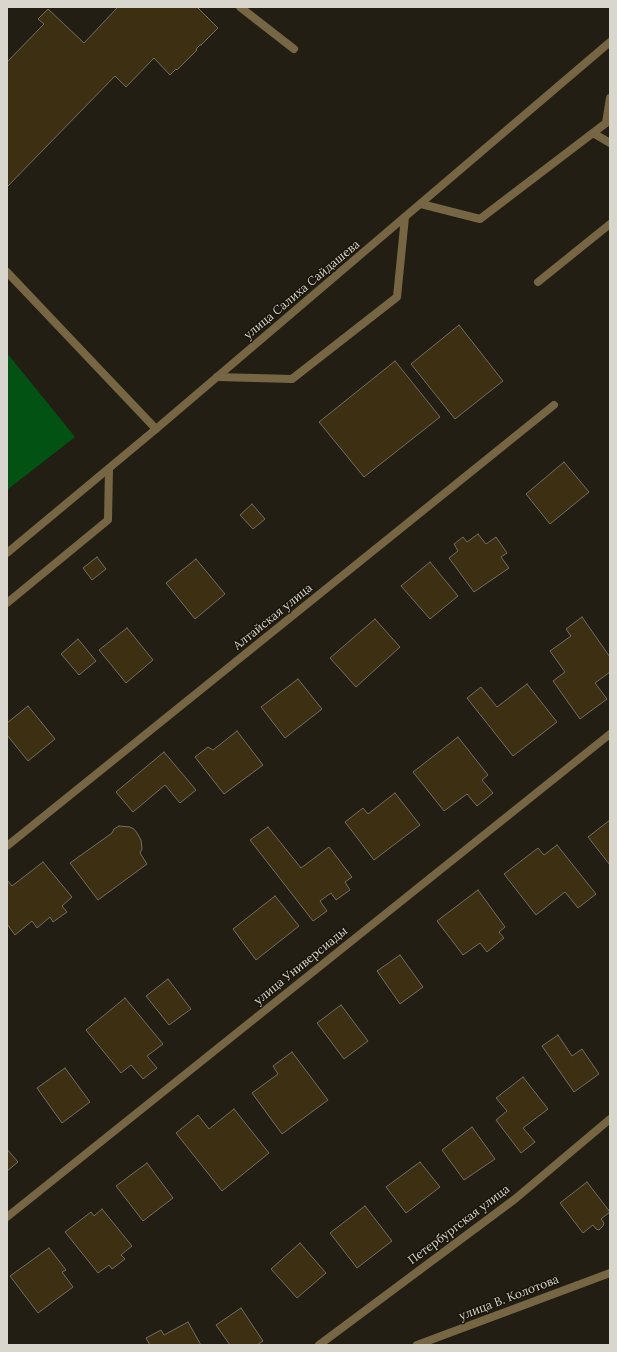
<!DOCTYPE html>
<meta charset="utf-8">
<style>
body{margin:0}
#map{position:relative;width:617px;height:1352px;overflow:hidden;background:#231e13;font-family:Lora,serif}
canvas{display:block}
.frame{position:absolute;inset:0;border:8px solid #d9d6ce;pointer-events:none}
</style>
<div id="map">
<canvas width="617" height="1352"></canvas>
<div class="frame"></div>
</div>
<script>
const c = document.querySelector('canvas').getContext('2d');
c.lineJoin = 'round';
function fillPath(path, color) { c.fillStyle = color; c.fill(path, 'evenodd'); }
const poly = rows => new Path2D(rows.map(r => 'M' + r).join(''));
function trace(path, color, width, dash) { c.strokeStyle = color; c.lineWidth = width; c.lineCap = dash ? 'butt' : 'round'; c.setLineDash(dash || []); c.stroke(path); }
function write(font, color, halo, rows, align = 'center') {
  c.font = font + ' Lora,serif'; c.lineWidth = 3; c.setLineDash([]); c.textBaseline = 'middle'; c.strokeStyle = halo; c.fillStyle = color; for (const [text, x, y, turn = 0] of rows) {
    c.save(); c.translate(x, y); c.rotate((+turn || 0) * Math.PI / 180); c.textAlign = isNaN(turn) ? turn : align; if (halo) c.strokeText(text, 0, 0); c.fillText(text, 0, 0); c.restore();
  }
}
const forest = poly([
 [7,353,75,437,7,490]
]);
const building = poly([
 [116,7,197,7,218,28,201,45,200,45,196,49,197,50,177,70,176,69,170,75,154,58,126,87,115,76,7,187,7,62,44,24,38,19,48,9,84,43,117,8,116,7],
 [459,325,503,381,455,419,411,364,459,325],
 [395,361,440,417,364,477,319,422,395,361],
 [564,462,589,492,550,524,526,494,564,462],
 [252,504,265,519,253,529,240,515,252,504],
 [478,534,486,544,496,537,507,553,501,557,509,568,474,592,449,558,458,551,454,544,463,537,467,542,478,534],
 [97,557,106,569,92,580,83,568,97,557],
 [196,559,225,594,195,619,166,583,196,559],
 [430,562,458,596,430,619,401,586,430,562],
 [582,617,610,657,610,672,595,683,607,699,580,719,553,681,565,672,550,651,571,636,566,629,582,617],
 [375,619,400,647,356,687,330,658,375,619],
 [127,628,153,660,126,683,99,650,127,628],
 [78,639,96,661,79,675,61,654,78,639],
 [298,679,322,709,285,738,261,707,298,679],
 [527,684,557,722,513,756,467,698,481,687,497,707,527,684],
 [28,706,55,739,28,761,7,735,7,723,28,706],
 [237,731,263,765,224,794,195,757,208,747,213,750,237,731],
 [458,737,488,775,482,780,493,793,477,806,467,794,444,811,413,772,458,737],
 [164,752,196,790,180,803,165,785,133,812,116,792,164,752],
 [395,793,420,825,374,860,345,822,363,808,368,814,395,793],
 [610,820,610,865,588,837,610,820],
 [119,826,130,827,134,829,137,833,141,840,142,849,140,853,147,864,98,900,70,863,112,833,114,829,119,826],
 [268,827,301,868,329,847,352,877,345,882,350,890,336,900,331,893,320,901,327,911,313,921,250,840,268,827],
 [557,845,596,894,578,908,565,892,536,915,504,874,538,848,544,855,557,845],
 [43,862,72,897,62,906,67,912,53,922,50,917,37,928,32,921,15,935,7,924,7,880,12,886,43,862],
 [478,890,505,927,499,932,504,938,487,952,480,943,463,955,437,921,478,890],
 [275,896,299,926,256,960,233,929,275,896],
 [400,955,423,987,400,1004,377,971,400,955],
 [168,979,191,1009,169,1025,146,996,168,979],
 [125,998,163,1044,147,1056,157,1068,143,1079,131,1065,121,1073,86,1030,125,998],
 [341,1005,368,1041,344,1059,317,1023,341,1005],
 [558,1035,572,1056,582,1049,599,1074,574,1092,542,1046,558,1035],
 [292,1052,328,1100,282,1134,252,1093,278,1074,273,1066,292,1052],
 [65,1068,90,1102,62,1123,37,1088,65,1068],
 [523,1077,548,1109,523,1128,535,1142,521,1153,496,1120,507,1111,496,1098,523,1077],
 [234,1109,269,1153,222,1191,176,1133,198,1115,209,1129,234,1109],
 [472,1127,495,1159,464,1180,442,1150,472,1127],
 [7,1149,18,1162,7,1171,7,1149],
 [420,1162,440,1187,406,1213,386,1187,420,1162],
 [147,1163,173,1198,143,1221,116,1186,147,1163],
 [587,1182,610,1212,601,1219,604,1223,603,1226,599,1230,596,1229,593,1225,583,1233,560,1203,587,1182],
 [365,1206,392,1241,357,1268,330,1233,365,1206],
 [102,1209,132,1246,121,1255,125,1259,112,1269,109,1265,98,1273,65,1232,91,1212,94,1216,102,1209],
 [300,1243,326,1273,297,1298,271,1269,300,1243],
 [49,1248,66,1270,62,1272,73,1287,38,1313,10,1276,49,1248],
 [241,1308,263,1341,257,1345,230,1345,216,1325,241,1308],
 [188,1322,201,1345,150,1345,146,1338,161,1330,164,1335,188,1322]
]);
const service = poly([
 [240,7,294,49],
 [593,133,610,143],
 [421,204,480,219,606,123,610,98],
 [7,272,156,429],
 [538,282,610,224],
 [217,377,292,379,397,297,405,217],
 [7,603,108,520,109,469],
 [7,846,554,405]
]);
const minor = poly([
 [7,1217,610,734],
 [319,1345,515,1199,610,1119],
 [417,1345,610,1273]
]);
const tertiary = poly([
 [7,553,156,429,610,42]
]);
const streetNames = [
 ["улица Салиха Сайдашева",302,290,-40],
 ["Алтайская улица",273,617,-39],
 ["улица Универсиады",301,966,-39],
 ["Петербургская улица",459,1225,-37],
 ["улица В. Колотова",509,1298,-21]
];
fillPath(forest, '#025313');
fillPath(building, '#3d2f12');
trace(building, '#746e61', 1);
trace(service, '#766644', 8);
trace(minor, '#766644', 8);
trace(tertiary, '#766644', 8);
write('12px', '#d9d6ce', '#1a150a', streetNames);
</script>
